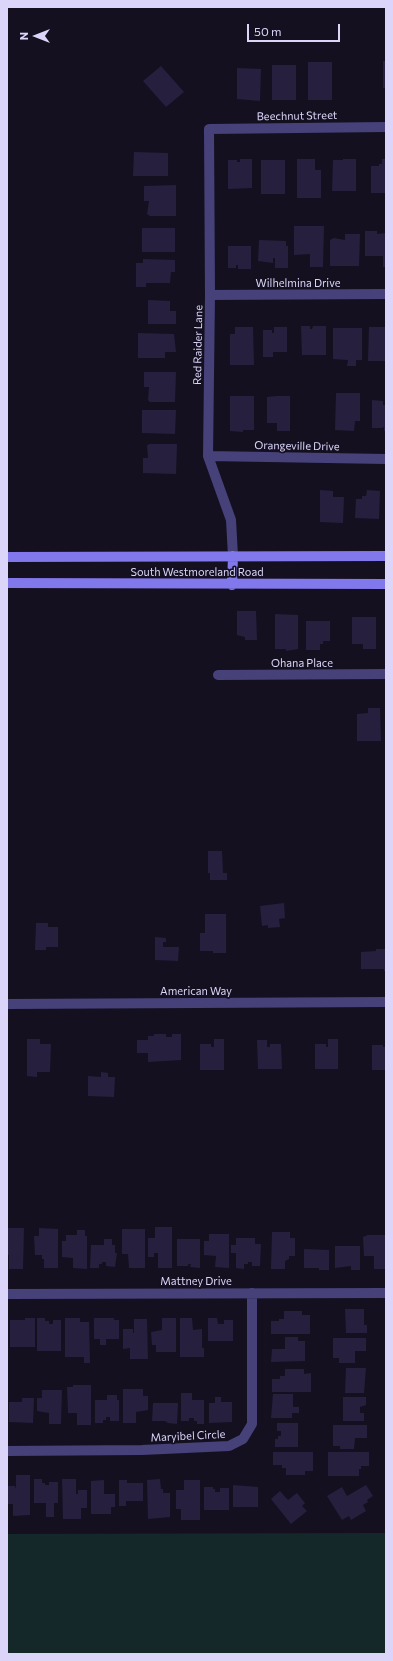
<!DOCTYPE html>
<style>
body{margin:0}
#map{position:relative;width:393px;height:1661px;overflow:hidden;background:#141020;font-family:Commissioner,sans-serif}
canvas{display:block}
.frame{position:absolute;inset:0;border:8px solid #dbd5f9;pointer-events:none}
.north{position:absolute;left:16px;top:16px;width:40px;height:40px;-webkit-text-stroke:3px #141020;paint-order:stroke;rotate:270deg;font-size:11px;font-weight:700;line-height:16px;text-align:center;color:#dbd5f9}
.north::after{content:'';display:block;margin:auto;width:14px;height:18px;background:#dbd5f9;clip-path:polygon(50% 0,100% 100%,50% 72%,0 100%)}
.scale{position:absolute;left:247px;top:24px;width:93px;height:18px;box-sizing:border-box;border:2px solid #dbd5f9;border-top:0;padding-left:5px;font-size:12px;line-height:14px;white-space:nowrap;color:#dbd5f9;-webkit-text-stroke:3px #141020;paint-order:stroke}
</style>
<div id="map">
<canvas width="393" height="1661"></canvas>
<div class="frame"></div>
<div class="north">N</div>
<div class="scale">50 m</div>
</div>
<script>
const c = document.querySelector('canvas').getContext('2d');
c.lineJoin = 'round';
function fillPath(path, color) { c.fillStyle = color; c.fill(path, 'evenodd'); }
const poly = rows => new Path2D(rows.map(r => 'M' + r).join(''));
function trace(path, color, width, dash) { c.strokeStyle = color; c.lineWidth = width; c.lineCap = dash ? 'butt' : 'round'; c.setLineDash(dash || []); c.stroke(path); }
function write(font, color, halo, rows, align = 'center') {
  c.font = font + ' Commissioner,sans-serif'; c.lineWidth = 3.5; c.setLineDash([]); c.textBaseline = 'middle'; c.strokeStyle = halo; c.fillStyle = color; for (const [text, x, y, turn = 0] of rows) {
    c.save(); c.translate(x, y); c.rotate((+turn || 0) * Math.PI / 180); c.textAlign = isNaN(turn) ? turn : align; if (halo) c.strokeText(text, 0, 0); c.fillText(text, 0, 0); c.restore();
  }
}
const green = poly([
 [386,1533,386,1654,7,1654,7,1534]
]);
const building = poly([
 [383,61,386,61,386,88,383,88],
 [308,62,332,62,332,100,308,100],
 [272,65,296,65,296,100,272,100],
 [161,66,184,92,166,107,143,81],
 [237,68,261,69,260,101,237,99],
 [134,152,168,153,168,176,133,176],
 [240,159,252,159,252,188,228,189,228,160,237,160,237,162,240,162],
 [297,159,315,159,315,170,321,170,321,198,297,198],
 [343,159,356,159,356,191,332,191,333,160,343,160],
 [382,159,386,159,386,193,371,193,371,166,379,166,379,164,382,164],
 [261,160,285,160,285,194,261,194],
 [176,185,176,216,150,216,147,214,149,201,144,201,144,186],
 [294,226,324,226,323,267,310,267,310,254,294,255],
 [142,228,175,228,175,252,142,252],
 [365,231,377,231,377,234,386,233,386,267,383,267,383,256,365,256],
 [345,234,360,234,359,266,330,266,330,240,334,238,345,240],
 [259,240,286,241,286,246,288,246,288,268,275,268,275,258,273,258,273,263,258,261],
 [228,246,251,246,251,269,238,269,238,265,236,265,236,268,228,268],
 [143,259,175,260,175,272,171,272,170,283,146,283,146,287,136,287,136,263,143,263],
 [148,300,170,301,170,311,176,311,176,324,148,324],
 [301,326,310,326,310,329,312,329,313,326,326,326,326,355,302,355],
 [235,327,253,327,254,365,230,365,230,334,235,334],
 [274,327,287,327,287,352,273,352,273,357,263,357,263,330,272,330,272,333,274,333],
 [369,327,386,327,386,361,368,361],
 [333,328,362,328,362,360,356,360,356,366,347,366,348,360,333,359],
 [138,333,174,334,176,352,165,352,165,358,138,358],
 [144,372,176,372,175,402,150,402,148,400,149,387,144,387],
 [336,393,360,393,360,421,355,421,354,431,335,430],
 [230,396,254,396,254,430,243,430,243,432,230,431],
 [277,396,290,396,290,431,277,431,277,423,267,423,267,397],
 [372,400,383,401,383,405,386,405,386,431,384,431,384,427,382,428,372,428],
 [142,410,176,410,175,434,142,433],
 [149,444,177,444,176,474,143,473,143,458,148,458,147,446],
 [320,490,333,491,333,497,344,497,343,523,320,522],
 [367,490,380,491,379,519,355,518,356,499,362,499,362,496,366,496],
 [237,611,256,611,257,640,245,640,245,637,237,635],
 [275,614,298,615,298,649,286,651,286,649,275,649],
 [352,617,376,617,376,649,363,649,363,644,352,644],
 [306,621,330,621,330,641,323,641,323,644,320,644,320,650,306,650],
 [368,708,380,708,381,741,357,741,357,714,368,713],
 [208,851,222,851,223,873,227,873,227,880,210,880,210,873,208,873],
 [284,903,285,918,279,919,280,927,268,928,268,925,262,926,260,906],
 [205,914,226,914,226,953,213,953,213,951,200,951,200,933,205,933],
 [36,923,48,923,48,927,58,927,58,947,46,947,46,950,35,950],
 [155,937,166,938,166,942,163,942,163,947,179,947,178,961,155,960],
 [376,949,386,949,386,971,384,971,384,969,361,969,361,952,376,951],
 [154,1034,166,1034,166,1037,172,1037,172,1034,181,1034,181,1060,148,1062,148,1053,137,1053,137,1040,148,1040,148,1036,154,1036],
 [27,1039,40,1039,40,1044,51,1044,50,1072,37,1072,37,1077,27,1076],
 [214,1039,224,1039,224,1070,200,1070,200,1044,211,1044,211,1047,214,1047],
 [328,1039,338,1039,338,1069,315,1069,315,1044,326,1044,326,1047,328,1047],
 [257,1040,267,1040,267,1047,270,1047,270,1044,281,1044,282,1069,258,1069],
 [372,1045,383,1045,383,1047,386,1047,386,1070,372,1070],
 [101,1072,108,1073,108,1077,115,1077,114,1097,88,1096,88,1076,101,1077],
 [155,1227,172,1227,172,1268,158,1268,158,1253,154,1253,154,1257,148,1257,148,1238,155,1238],
 [7,1228,24,1228,23,1269,9,1269,9,1255,7,1255],
 [39,1228,58,1229,58,1268,44,1268,44,1259,42,1259,42,1255,35,1255,34,1236,39,1236],
 [122,1229,145,1229,145,1268,129,1268,128,1254,122,1254],
 [77,1230,85,1230,85,1236,87,1236,87,1269,73,1268,73,1258,62,1257,62,1241,66,1241,66,1235,77,1235],
 [272,1232,290,1232,290,1238,295,1238,295,1256,289,1256,289,1259,285,1261,285,1269,271,1269],
 [209,1234,229,1234,229,1268,215,1267,216,1256,204,1255,204,1241,209,1241],
 [368,1235,386,1235,386,1269,374,1269,374,1256,364,1256,363,1237],
 [236,1238,255,1238,255,1244,261,1244,260,1266,252,1266,252,1262,248,1262,248,1264,244,1264,244,1269,236,1268,236,1253,231,1253,231,1245,236,1245],
 [104,1239,112,1239,112,1245,115,1245,115,1253,117,1253,115,1267,106,1266,106,1262,102,1262,102,1264,99,1264,99,1268,90,1268,91,1245,104,1245],
 [177,1239,200,1239,200,1268,190,1267,191,1264,188,1264,188,1266,177,1266],
 [335,1246,360,1246,360,1270,351,1270,351,1266,335,1268],
 [304,1249,329,1250,329,1270,319,1270,319,1268,304,1268],
 [345,1309,364,1309,364,1325,367,1325,367,1333,346,1333],
 [284,1311,302,1311,302,1315,310,1315,310,1334,271,1334,271,1321,279,1321,279,1319,284,1319],
 [25,1318,35,1318,35,1347,10,1347,10,1320,25,1320],
 [37,1318,45,1318,45,1321,49,1321,49,1324,53,1324,53,1320,61,1320,61,1351,37,1351],
 [65,1318,80,1318,80,1322,89,1322,90,1363,84,1363,84,1357,65,1357],
 [94,1318,114,1318,114,1320,119,1320,119,1339,106,1339,106,1345,100,1345,100,1339,94,1339],
 [162,1318,176,1318,176,1352,156,1352,156,1345,152,1345,151,1332,162,1330],
 [180,1318,192,1318,193,1330,202,1329,202,1348,204,1348,204,1357,180,1357],
 [208,1318,217,1318,218,1324,224,1324,224,1320,233,1320,233,1341,208,1341],
 [134,1319,147,1319,148,1359,130,1359,130,1348,123,1349,123,1329,133,1329,133,1333,134,1333],
 [285,1337,298,1337,298,1341,305,1341,305,1361,271,1362,272,1349,285,1349],
 [333,1338,366,1338,366,1351,355,1351,355,1363,339,1363,339,1358,333,1358],
 [346,1368,366,1368,364,1393,345,1393],
 [285,1369,304,1369,304,1374,311,1373,311,1392,272,1392,272,1379,280,1379,280,1376,285,1376],
 [73,1385,91,1385,91,1425,77,1425,77,1413,68,1413,67,1387,73,1387],
 [123,1389,143,1389,143,1396,148,1396,148,1410,136,1412,136,1423,123,1423],
 [42,1390,62,1390,61,1424,49,1424,49,1413,37,1411,37,1398,42,1398],
 [181,1393,192,1393,192,1400,204,1400,204,1424,197,1424,197,1421,194,1421,194,1418,189,1418,189,1421,181,1421],
 [273,1394,293,1394,293,1407,299,1407,299,1413,292,1413,292,1418,271,1418],
 [107,1395,117,1395,117,1400,119,1400,119,1421,110,1421,110,1417,106,1417,106,1420,103,1420,103,1423,95,1423,95,1400,107,1400],
 [215,1397,221,1397,221,1402,232,1402,232,1422,209,1423,209,1403,215,1403],
 [343,1397,366,1397,366,1405,360,1407,360,1413,364,1413,364,1421,343,1421],
 [22,1398,34,1398,33,1423,9,1422,9,1402,22,1402],
 [153,1403,178,1403,177,1424,168,1423,165,1421,152,1421],
 [277,1423,298,1423,298,1447,275,1447,275,1439,278,1439,278,1436,281,1436,281,1431,277,1431],
 [333,1425,367,1425,367,1438,355,1438,354,1449,340,1449,340,1446,333,1446],
 [273,1452,313,1452,313,1471,305,1471,305,1475,286,1475,286,1468,282,1468,282,1465,273,1465],
 [328,1452,369,1452,369,1466,361,1466,361,1469,359,1469,359,1476,328,1476],
 [16,1475,30,1475,30,1515,13,1516,13,1504,7,1504,7,1486,15,1486,16,1489],
 [34,1479,42,1479,42,1483,45,1483,45,1485,49,1485,49,1482,58,1482,58,1503,54,1503,54,1517,46,1517,46,1503,34,1503],
 [62,1479,76,1479,76,1494,78,1494,78,1490,87,1490,87,1508,81,1508,81,1519,63,1519],
 [160,1479,161,1489,163,1489,163,1493,170,1493,170,1517,148,1519,147,1480],
 [104,1480,104,1494,115,1494,115,1507,111,1507,111,1514,91,1514,91,1481],
 [119,1480,127,1480,127,1483,143,1483,143,1501,126,1501,126,1506,119,1506],
 [184,1480,200,1480,200,1520,181,1520,181,1509,176,1509,176,1490,184,1490],
 [233,1485,258,1487,258,1507,233,1507],
 [366,1485,373,1496,367,1500,368,1502,363,1505,366,1511,351,1520,349,1516,342,1520,327,1496,342,1487,347,1496],
 [204,1487,213,1487,213,1489,215,1489,215,1492,220,1492,220,1488,229,1488,229,1510,204,1510],
 [280,1491,288,1500,297,1493,305,1503,302,1506,307,1511,291,1524,271,1499]
]);
const minor = poly([
 [210,295,386,294],
 [208,456,386,459],
 [233,556,231,520,208,456,210,295,209,129,386,127],
 [218,675,386,674],
 [7,1004,386,1002],
 [7,1294,386,1293],
 [7,1451,142,1450,229,1446,243,1439,252,1424,252,1293]
]);
const secondary = poly([
 [7,557,386,556],
 [7,583,386,584],
 [232,585,233,556]
]);
const streetNames = [
 ["Beechnut Street",297,116,-1],
 ["Wilhelmina Drive",298,283],
 ["Red Raider Lane",198,345,-89],
 ["Orangeville Drive",297,446,1],
 ["South Westmoreland Road",197,572],
 ["Ohana Place",302,663],
 ["American Way",196,991],
 ["Mattney Drive",196,1281],
 ["Maryibel Circle",188,1436,-3]
];
fillPath(green, '#142829');
fillPath(building, '#271f3e');
trace(minor, '#464178', 10);
trace(secondary, '#8178ec', 10);
write('11px', '#dbd5f9', '#141020', streetNames);
</script>
